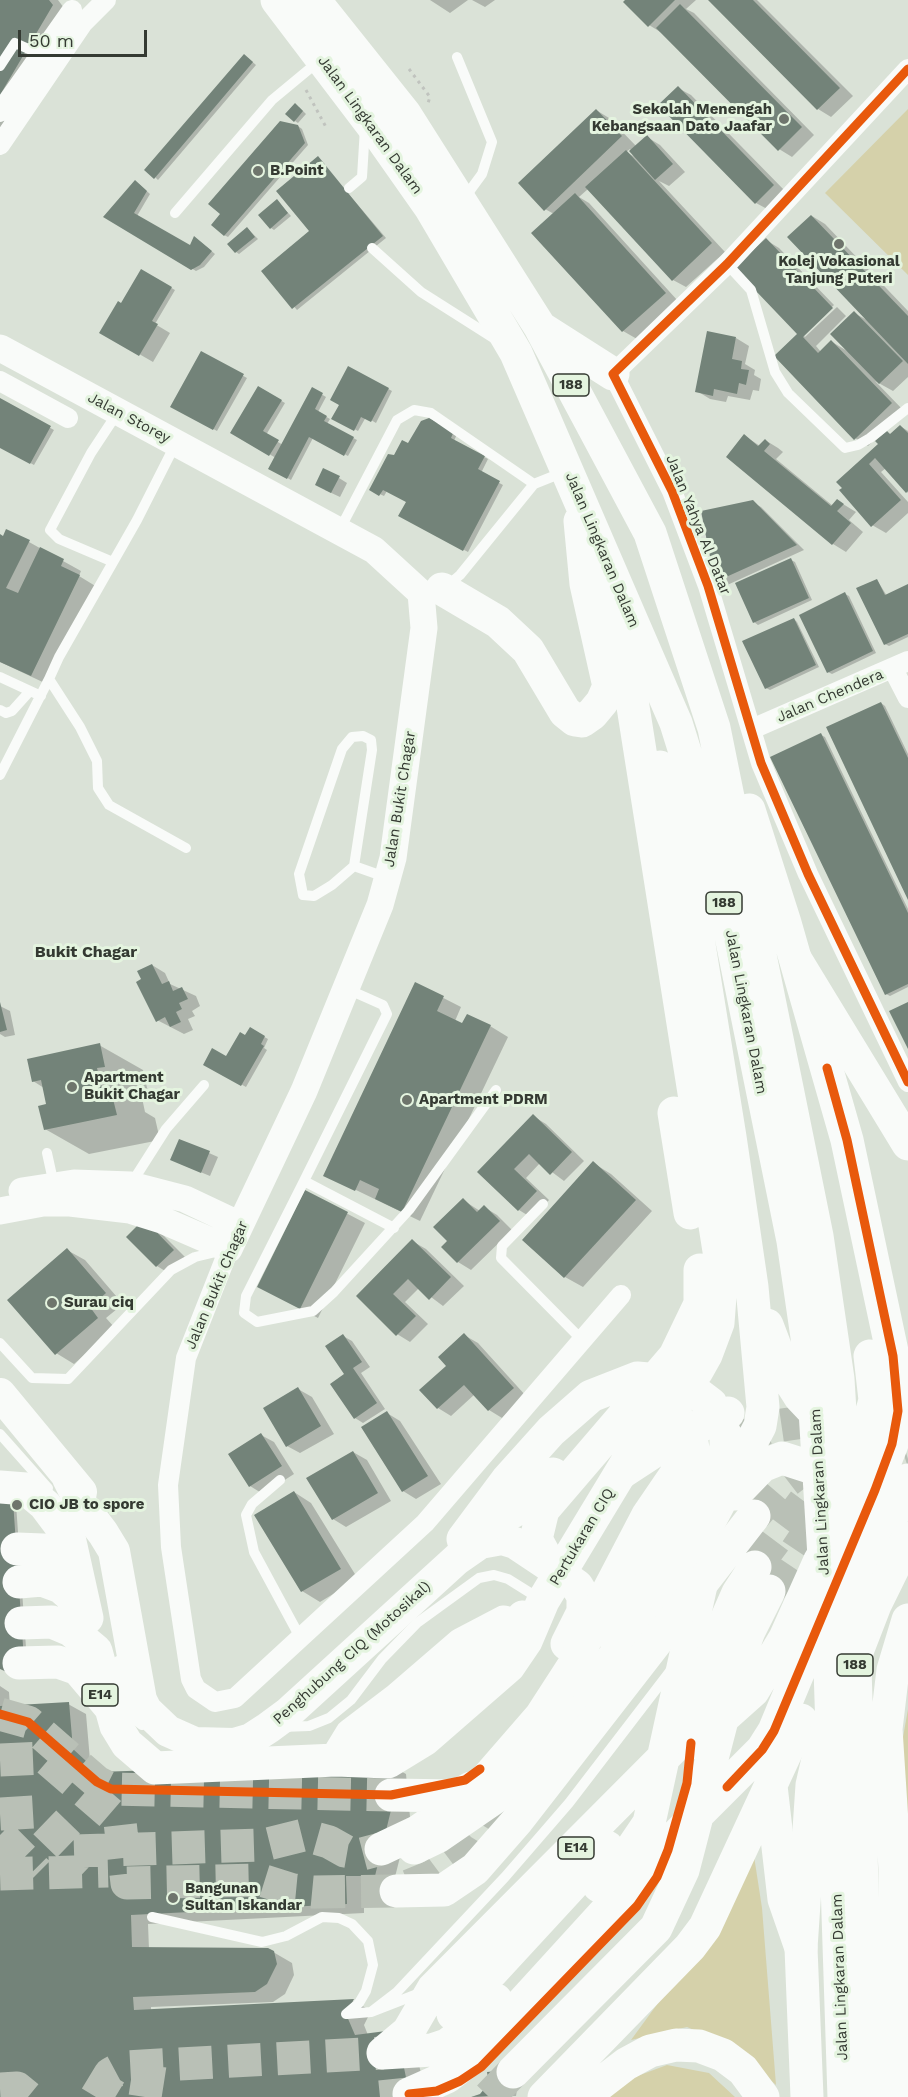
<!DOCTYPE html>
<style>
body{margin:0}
#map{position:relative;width:908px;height:2097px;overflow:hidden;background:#dae2d7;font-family:"Work Sans",sans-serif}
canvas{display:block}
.scale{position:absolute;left:18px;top:30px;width:129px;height:27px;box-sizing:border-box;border:3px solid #343a32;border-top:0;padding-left:8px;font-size:18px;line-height:21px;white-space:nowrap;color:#343a32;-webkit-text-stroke:4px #e4f4df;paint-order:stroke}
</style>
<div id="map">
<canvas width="908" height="2097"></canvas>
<div class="scale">50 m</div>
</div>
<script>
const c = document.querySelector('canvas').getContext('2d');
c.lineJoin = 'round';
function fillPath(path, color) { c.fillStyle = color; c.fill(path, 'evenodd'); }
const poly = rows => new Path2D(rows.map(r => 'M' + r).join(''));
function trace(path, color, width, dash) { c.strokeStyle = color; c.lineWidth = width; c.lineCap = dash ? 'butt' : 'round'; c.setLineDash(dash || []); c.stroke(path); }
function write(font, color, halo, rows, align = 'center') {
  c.font = font + ' "Work Sans",sans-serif'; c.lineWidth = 6; c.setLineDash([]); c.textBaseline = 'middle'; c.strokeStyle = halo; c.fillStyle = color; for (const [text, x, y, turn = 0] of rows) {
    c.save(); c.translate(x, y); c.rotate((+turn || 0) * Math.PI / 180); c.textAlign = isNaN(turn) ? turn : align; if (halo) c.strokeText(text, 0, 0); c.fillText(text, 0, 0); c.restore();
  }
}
const green = poly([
 [908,109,908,275,825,193],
 [908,1709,908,1949,902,1743],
 [754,1856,762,1908,776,2085,734,2047,687,2027,631,2040,661,1999],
 [667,2065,709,2073,735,2097,610,2097,624,2081]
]);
const shadow = poly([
 [0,0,58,0,70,16,0,135],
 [430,0,468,0,450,13],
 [472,0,495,0,485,7],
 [627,0,696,0,686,9,694,13,814,135,792,157,779,149,662,33,649,25],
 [710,0,757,0,853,96,831,117,818,109],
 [248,58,256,65,158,180,155,177],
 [678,88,691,95,787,193,769,210,756,203],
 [299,107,306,114,298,123,295,121],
 [596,110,609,118,637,147,647,137,660,145,685,172,669,186,659,181,725,252,686,287,673,280,588,189,579,197,589,203,678,301,637,339,623,331,533,233,554,214,545,209],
 [630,149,637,158,626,152],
 [298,126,302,129,308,145,228,237,224,235,222,214],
 [318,158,386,238,297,310,263,271,311,232],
 [139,184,150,194,137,216,190,247,198,240,215,254,204,267,196,271,105,217],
 [277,201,291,216,274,230,271,228],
 [812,216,825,224,908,311,908,377,893,391,875,381,904,411,868,446,855,438,799,334,766,240,779,248,834,305,803,335,805,337,837,307,846,316,816,346,821,352,832,342,849,352,854,313,867,320],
 [248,229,258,239,239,254,236,252],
 [142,271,175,290,155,324,170,333,153,362,101,332,133,308],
 [736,338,749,346,745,364,755,370,754,375,761,379,759,391,753,390,750,400,728,396,726,402,710,399,697,391],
 [202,353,247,378,217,431,172,406],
 [349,368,392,391,376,423,366,417,358,431,333,418,341,404],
 [259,388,285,403,266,435,283,445,313,389,326,397,318,412,330,419,327,424,357,440,348,456,313,438,291,480,270,468,276,458,232,433],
 [0,400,54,430,34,465,0,446],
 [429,420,457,434,454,441,488,459,481,473,503,485,468,552,400,516,408,502,387,491,384,496,371,490,395,457,409,445],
 [900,426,908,431,908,493,886,468,881,472,908,502,908,513,886,533,872,525,841,490],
 [745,436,760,446,765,440,778,448,783,452,776,459,833,506,838,501,856,512,849,520,863,532,846,552,833,544,728,456],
 [339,478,347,483,340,497,325,490],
 [752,502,761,507,804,550,725,586,716,581],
 [0,536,29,542,81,571,79,576,97,587,49,685,0,662],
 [791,560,795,562,812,600,758,625,754,622],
 [877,580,887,596,908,586,908,637,889,646,885,644],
 [845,594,849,596,876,653,832,674,828,672],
 [794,619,797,622,819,667,770,690,766,688],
 [881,703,885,706,908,754,908,896],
 [821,735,825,737,908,909,908,987,890,996,886,994],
 [152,965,165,973,170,984,196,996,200,1006,192,1011,195,1016,188,1019,193,1030,184,1034,157,1020,143,980],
 [416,984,461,1007,455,1021,463,1025,490,1026,508,1037,420,1221,325,1175],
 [0,1006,10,1011,15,1035,5,1037,0,1034],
 [250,1029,268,1039,264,1048,267,1050,246,1087,205,1064,227,1058],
 [99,1045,143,1070,148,1092,141,1093,145,1112,155,1118,160,1140,89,1154,45,1129,48,1106,44,1088,33,1081],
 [533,1116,546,1124,584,1161,564,1181,540,1163,526,1178,549,1200,532,1218,519,1210,479,1172],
 [209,1153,218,1157,210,1176,181,1164],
 [593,1163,611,1174,652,1211,583,1287,565,1277,524,1239],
 [306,1192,365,1223,318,1318,259,1287],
 [463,1200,480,1211,484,1207,497,1215,512,1230,471,1270,458,1262,443,1247,450,1241],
 [157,1229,186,1258,170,1274,157,1266,128,1237],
 [412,1241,426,1249,464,1286,443,1306,419,1288,405,1302,428,1324,410,1342,397,1334,358,1296],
 [67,1250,85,1260,123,1304,106,1318,115,1328,74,1364,56,1353],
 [464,1335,478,1343,526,1396,502,1418,489,1410,475,1394,451,1416,438,1408,448,1366],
 [343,1336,352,1341,370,1367,361,1373,385,1409,363,1423,355,1418],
 [298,1389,312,1397,334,1434,300,1453,287,1446],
 [387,1413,400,1421,441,1484,416,1499,403,1491],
 [261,1435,274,1442,294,1474,263,1494,250,1486],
 [353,1452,367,1460,391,1501,346,1527,333,1519],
 [0,1479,15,1489,27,1662,0,1667],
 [294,1492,311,1503,358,1579,320,1602,302,1591],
 [0,1686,9,1692,10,1707,68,1704,86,1714,90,1760,104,1773,388,1764,406,1774,410,1817,393,1885,364,1885,364,1913,148,1924,149,1949,268,1949,292,1963,294,1975,285,1994,273,2002,151,2007,151,2011,354,2001,371,2011,364,2025,368,2035,419,2065,427,2097,0,2097],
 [519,2078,516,2096,474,2097,481,2095]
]);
const building = poly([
 [0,0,49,0,53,5,0,95],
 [625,0,675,0,648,27,623,2],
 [708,0,753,0,840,88,817,110],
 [680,4,802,127,778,151,656,28],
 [244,54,253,62,154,179,144,170],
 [678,86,774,185,755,204,658,105],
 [295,103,303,111,294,122,285,114],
 [596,109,622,136,544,211,518,183],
 [280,121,298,125,305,143,224,236,211,225,220,214,208,204],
 [647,135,673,164,655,180,629,151],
 [626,150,712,243,672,281,585,187],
 [318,156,383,236,292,309,261,271,309,231,276,191],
 [135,180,147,191,134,213,190,245,194,236,212,251,200,265,191,270,103,217],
 [575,193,666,293,622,332,531,233],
 [277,199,288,213,270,229,258,215],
 [811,215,908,316,908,364,787,237],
 [247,227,255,237,235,253,227,244],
 [766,238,833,308,803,337,818,353,831,340,892,403,854,440,774,356,797,334,734,268],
 [141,269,172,287,152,321,158,324,139,356,99,333,118,301,121,303],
 [854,311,903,361,879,384,830,334],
 [707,331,736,337,732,359,742,361,741,369,749,370,746,385,739,383,737,394,714,389,713,396,695,392],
 [201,351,244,374,213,430,170,407],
 [348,366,389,388,371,422,361,417,354,431,331,419,339,405,330,400],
 [258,386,282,400,263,431,279,440,269,456,230,433],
 [312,387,323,393,315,409,327,416,324,421,354,437,344,456,309,437,287,479,268,469],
 [0,398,51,426,30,464,0,448],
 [429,418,454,431,451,438,485,456,478,469,500,481,463,551,398,516,406,502,383,490,379,496,369,490,388,454,394,455,402,440,408,443,421,421],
 [900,425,908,433,908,491,906,493,875,458,869,464,901,500,871,527,839,490,842,488,836,482,878,444,875,441,887,431,890,434],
 [744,434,758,446,765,439,770,444,764,451,831,506,837,499,844,504,837,511,851,523,832,545,726,457],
 [323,468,340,476,331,493,315,485],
 [753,500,797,545,715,582,701,511],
 [6,529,30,540,6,588,18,593,40,547,64,559,61,566,80,575,31,676,0,662,0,534,3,536],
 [791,558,809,598,753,623,735,583],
 [877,579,885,595,908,584,908,634,884,645,856,588],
 [845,592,873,651,827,673,799,615],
 [794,618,816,665,765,689,742,641],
 [881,702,908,758,908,900,826,727],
 [821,733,908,913,908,984,885,995,770,757],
 [152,964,162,984,169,981,173,991,182,987,188,999,179,1003,182,1009,176,1012,181,1022,170,1027,165,1017,156,1022,136,982,141,979,137,971],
 [415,982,444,996,437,1011,462,1023,467,1014,491,1025,402,1212,375,1199,379,1189,360,1180,355,1191,323,1176],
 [0,1002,7,1030,0,1032],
 [908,1002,908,1049,889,1011],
 [250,1027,265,1036,261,1044,264,1046,241,1086,203,1065,212,1048,226,1056,240,1032,245,1035],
 [100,1043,105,1067,97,1068,103,1093,111,1091,117,1115,44,1130,38,1106,46,1104,41,1080,32,1082,27,1059],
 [533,1114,572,1152,550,1175,529,1154,514,1169,537,1191,518,1211,477,1172],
 [179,1139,210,1151,201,1173,170,1160],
 [593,1161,636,1200,564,1278,522,1240],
 [305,1190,348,1212,300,1309,257,1287],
 [463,1198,477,1212,484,1205,500,1221,457,1263,441,1247,447,1241,433,1227],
 [144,1219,174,1250,156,1267,126,1237],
 [412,1239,451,1277,429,1300,408,1279,393,1294,416,1316,396,1336,356,1296],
 [67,1248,106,1293,90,1307,98,1318,55,1355,7,1300],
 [464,1333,514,1388,488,1411,464,1385,437,1409,419,1390,446,1366,438,1357],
 [343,1334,362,1362,353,1368,377,1403,354,1419,330,1384,344,1374,325,1346],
 [298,1387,321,1426,286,1447,263,1408],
 [387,1411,428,1476,402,1492,361,1427],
 [261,1433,282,1466,249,1487,228,1454],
 [353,1451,378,1493,332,1520,306,1478],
 [0,1478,12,1486,24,1660,9,1673,0,1669],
 [294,1491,341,1569,301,1592,254,1515],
 [69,1702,73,1749,98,1772,388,1762,392,1806,375,1876,346,1876,347,1904,131,1915,132,1947,268,1948,274,1951,277,1964,267,1984,255,1992,133,1997,134,2010,354,1999,346,2014,355,2035,386,2031,401,2053,410,2097,0,2097,0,1706],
 [510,2070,516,2075,513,2095,471,2097,480,2094,489,2083,487,2072]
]);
const trunkTunnel = poly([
 [0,1714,28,1722,97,1782,111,1789,391,1795],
 [0,1760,46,1758,120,1822,127,1883,261,1880,293,1890,314,1892,396,1891,433,1876,461,1855,475,1841,506,1790],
 [0,1814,34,1812,90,1866],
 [0,1835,38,1873],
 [74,1851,264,1845,304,1835,329,1842,345,1851,362,1854,381,1849],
 [0,1874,108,1871],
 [0,2089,17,2088,28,2097],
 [96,2097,110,2074,123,2067,383,2053],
 [145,2097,150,2065],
 [380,2097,409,2094],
 [489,2097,513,2072]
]);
const motorwayTunnel = poly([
 [735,1440,769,1427,845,1416],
 [754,1516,778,1488,826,1451],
 [755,1567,809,1495,839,1475],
 [769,1591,829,1502,870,1471,908,1459]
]);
const path = poly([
 [409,69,430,97,428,103],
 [306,90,327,129]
]);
const service = poly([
 [457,57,492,142,482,174,463,200],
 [0,66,15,43,40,54],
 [349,188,362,177,365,128],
 [175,213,272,100,319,61],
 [372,248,421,292,495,339],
 [727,264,751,290,775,372,788,393,845,448,858,445,870,438,908,408],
 [176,443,137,520,59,657,49,679,80,727,97,761,98,788,109,805,186,848],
 [339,531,397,420,414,410,431,413,534,484],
 [113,562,59,539,50,530,91,453,118,412],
 [447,586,460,575,534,484,564,472],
 [0,677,41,696],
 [0,710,6,713,12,711,30,691],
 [363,736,371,740,372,750,354,866,332,885,314,896,303,895,299,874,342,749,352,737,363,736],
 [0,775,49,679],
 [354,866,388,878],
 [347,989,383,1005,387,1014,304,1181,394,1228],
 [47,1153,54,1185],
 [304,1181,246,1296,244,1313,257,1322,313,1311,334,1292,409,1210,496,1090],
 [131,1184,166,1129,204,1085],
 [543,1204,502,1246,501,1258,582,1340],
 [0,1343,32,1378,68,1379,171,1270,195,1257,220,1251],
 [0,1434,48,1488],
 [280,1480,252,1504,246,1515,254,1552,301,1639],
 [118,1661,126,1707,132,1717,142,1725],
 [282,1727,309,1726,329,1718,351,1700,382,1659,417,1623,479,1578,494,1575,508,1579,540,1599],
 [152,1917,262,1942,286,1936,322,1917,339,1918,352,1924,368,1941,373,1965,366,1991,359,2003,346,2014],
 [371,2012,397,1992,505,1877,569,1803,671,1670],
 [347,2014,371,2012,420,1993]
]);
const minor = poly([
 [908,69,727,264,613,374,672,491,708,586,761,763,808,874,908,1082],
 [0,112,72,10],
 [0,145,83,23,106,0],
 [0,381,68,418],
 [893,669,908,698],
 [752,729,908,661],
 [229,1249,186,1358,168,1485,171,1547,191,1679,196,1689,215,1702,235,1698,425,1523,621,1295]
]);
const secondary = poly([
 [0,348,374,550,421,593,424,628,393,858,380,905,304,1091,229,1249,162,1220,130,1210,70,1203,43,1203,0,1211],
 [22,1191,74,1183,131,1185,185,1199,240,1225]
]);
const primary = poly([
 [0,1394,81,1492],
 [68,1478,81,1504,103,1533,114,1551,141,1700,146,1710,168,1731,195,1743,234,1744,251,1739,268,1728,287,1714,457,1559,480,1543,502,1539,515,1543,551,1567]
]);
const trunk = poly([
 [277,0,378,133,430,207,516,353,676,723,701,803,720,882,793,1241,813,1378,829,1638,844,2097],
 [314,0,405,114,540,327,650,533,714,728,817,1236,838,1379,854,1638,869,2097],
 [544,330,613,374],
 [580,521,586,584,610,691],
 [442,589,498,622,528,650,565,712,575,720,582,721,592,714,602,702,609,686],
 [749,810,785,923,847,1140,893,1356,898,1411,892,1444,851,1546],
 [674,1113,690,1213],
 [767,1325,786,1375,800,1397,819,1417],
 [850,1481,863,1445,875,1400,870,1356],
 [0,1487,26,1489,45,1505,69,1537,87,1618],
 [735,1494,762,1466,782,1458,838,1476],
 [472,1534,514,1511,553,1474],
 [463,1539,507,1480,551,1431,591,1396,637,1378,682,1382,711,1404,726,1436,726,1470,723,1485],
 [17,1549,43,1550,62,1557,77,1574],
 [19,1582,42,1580,61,1587,77,1601,85,1616],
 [854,1602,908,1480],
 [21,1623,52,1622,71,1630,96,1651,109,1699],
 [612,1635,654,1549,685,1503,698,1474,691,1438,680,1422,668,1413],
 [567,1644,583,1612,583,1596,577,1586,551,1567,536,1539,543,1510,675,1356,700,1304,700,1270],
 [19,1663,58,1662,78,1669,111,1708,116,1726,127,1744,155,1768,336,1760,388,1762,424,1740,509,1666,526,1641,543,1601,650,1424,697,1371,706,1355,718,1323,722,1270,619,618],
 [362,1749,379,1742,416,1717,501,1643,523,1617],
 [340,1753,351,1735,397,1700,462,1644,504,1622],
 [771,1786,784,1899,801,1948,807,2097],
 [414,1848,439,1836,506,1790,582,1698,671,1583,708,1524,760,1426,763,1407,752,1287,730,1137,690,889,660,767],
 [599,1886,626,1857,649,1823,703,1576],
 [453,2014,607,1847],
 [383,2053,408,2032,433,1989,683,1738,725,1716,753,1691,785,1638,820,1560],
 [383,2053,432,2050,447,2045,475,2024,496,2000],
 [513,2072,656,1928,683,1870,736,1666,749,1631,769,1591],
 [409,2094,447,2077,473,2057,660,1852,762,1750,774,1731,823,1613],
 [544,2097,690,1947,705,1927,801,1720],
 [583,2097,626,2064,650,2051,676,2045,699,2046,723,2055,743,2070,763,2097],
 [899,2097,895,1869,886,1729,893,1670,908,1620]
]);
const motorway = poly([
 [796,960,908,1144],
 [621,1473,676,1437,728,1413],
 [691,1743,701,1693,716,1643,738,1593,755,1567],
 [391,1795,456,1796,471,1788],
 [381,1849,417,1832,475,1792,541,1716,574,1665,601,1605,648,1515,678,1471],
 [396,1891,444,1890,475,1869,517,1821,754,1516],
 [801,1948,812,1785,822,1742,875,1605,908,1538]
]);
const cycleway = poly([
 [908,69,727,264,613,374,672,491,708,586,761,763,808,874,908,1082],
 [0,1714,28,1722,97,1782,111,1789,391,1795,465,1780,480,1769],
 [727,1787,762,1750,774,1731,875,1490,892,1444,898,1411,893,1356,847,1140,827,1068],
 [409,2094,437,2091,460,2081,481,2067,637,1906,657,1877,668,1850,687,1783,691,1743]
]);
const markers = [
 [784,119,6,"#6e756c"],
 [258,171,6,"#6e756c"],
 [839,244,6,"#6e756c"],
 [72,1087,6,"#6e756c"],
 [407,1100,6,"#6e756c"],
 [52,1303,6,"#6e756c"],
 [17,1505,6,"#6e756c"],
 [173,1898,6,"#6e756c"]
];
const shields = [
 [571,385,36],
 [724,903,36],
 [855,1665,36],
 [100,1695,36],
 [576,1848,36]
];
const shieldNames = [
 ["188",571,385],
 ["188",724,903],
 ["188",855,1665],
 ["E14",100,1695],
 ["E14",576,1848]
];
const poiNames = [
 ["Sekolah Menengah",772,110,"right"],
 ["Kebangsaan Dato Jaafar",772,127,"right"],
 ["B.Point",270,171],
 ["Kolej Vokasional",839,262,"center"],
 ["Tanjung Puteri",839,279,"center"],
 ["Apartment",84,1078],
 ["Bukit Chagar",84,1095],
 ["Apartment PDRM",419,1100],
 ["Surau ciq",64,1303],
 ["CIO JB to spore",29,1505],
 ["Bangunan",185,1889],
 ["Sultan Iskandar",185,1906]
];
const streetNames = [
 ["Jalan Lingkaran Dalam",370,125,54],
 ["Jalan Storey",129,418,28],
 ["Jalan Yahya Al Datar",698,525,68],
 ["Jalan Lingkaran Dalam",602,550,67],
 ["Jalan Chendera",830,696,-23],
 ["Jalan Bukit Chagar",400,799,-81],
 ["Jalan Lingkaran Dalam",746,1012,79],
 ["Jalan Bukit Chagar",217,1285,-67],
 ["Jalan Lingkaran Dalam",820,1492,-93],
 ["Pertukaran CIQ",582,1537,-59],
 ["Penghubung CIQ (Motosikal)",352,1653,-42],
 ["Jalan Lingkaran Dalam",840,1977,-92]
];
const neighbourhoodNames = [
 ["Bukit Chagar",86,952]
];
fillPath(green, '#d5d1aa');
fillPath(shadow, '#0003');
fillPath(building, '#738379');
trace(trunkTunnel, '#b9c0b6', 33, [33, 16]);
trace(motorwayTunnel, '#b9c0b6', 33, [33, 16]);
trace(path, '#c0c3be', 3, [3, 4.5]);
trace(service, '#f9fbf9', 10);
trace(minor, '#f9fbf9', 20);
trace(secondary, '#f9fbf9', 27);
trace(primary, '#f9fbf9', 32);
trace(trunk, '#f9fbf9', 33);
trace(motorway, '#f9fbf9', 33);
trace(cycleway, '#e8590c', 9);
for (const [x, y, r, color] of markers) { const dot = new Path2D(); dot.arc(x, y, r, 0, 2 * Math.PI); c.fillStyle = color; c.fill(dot); trace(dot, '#e4f4df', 2); }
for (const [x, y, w] of shields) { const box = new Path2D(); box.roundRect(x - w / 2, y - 11, w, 22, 4.5); c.fillStyle = '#e4f4df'; c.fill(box); trace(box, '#343a32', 1.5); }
write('bold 14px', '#343a32', null, shieldNames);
write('bold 15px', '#343a32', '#e4f4df', poiNames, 'left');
write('15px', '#343a32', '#e4f4df', streetNames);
write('bold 16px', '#343a32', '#e4f4df', neighbourhoodNames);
</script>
